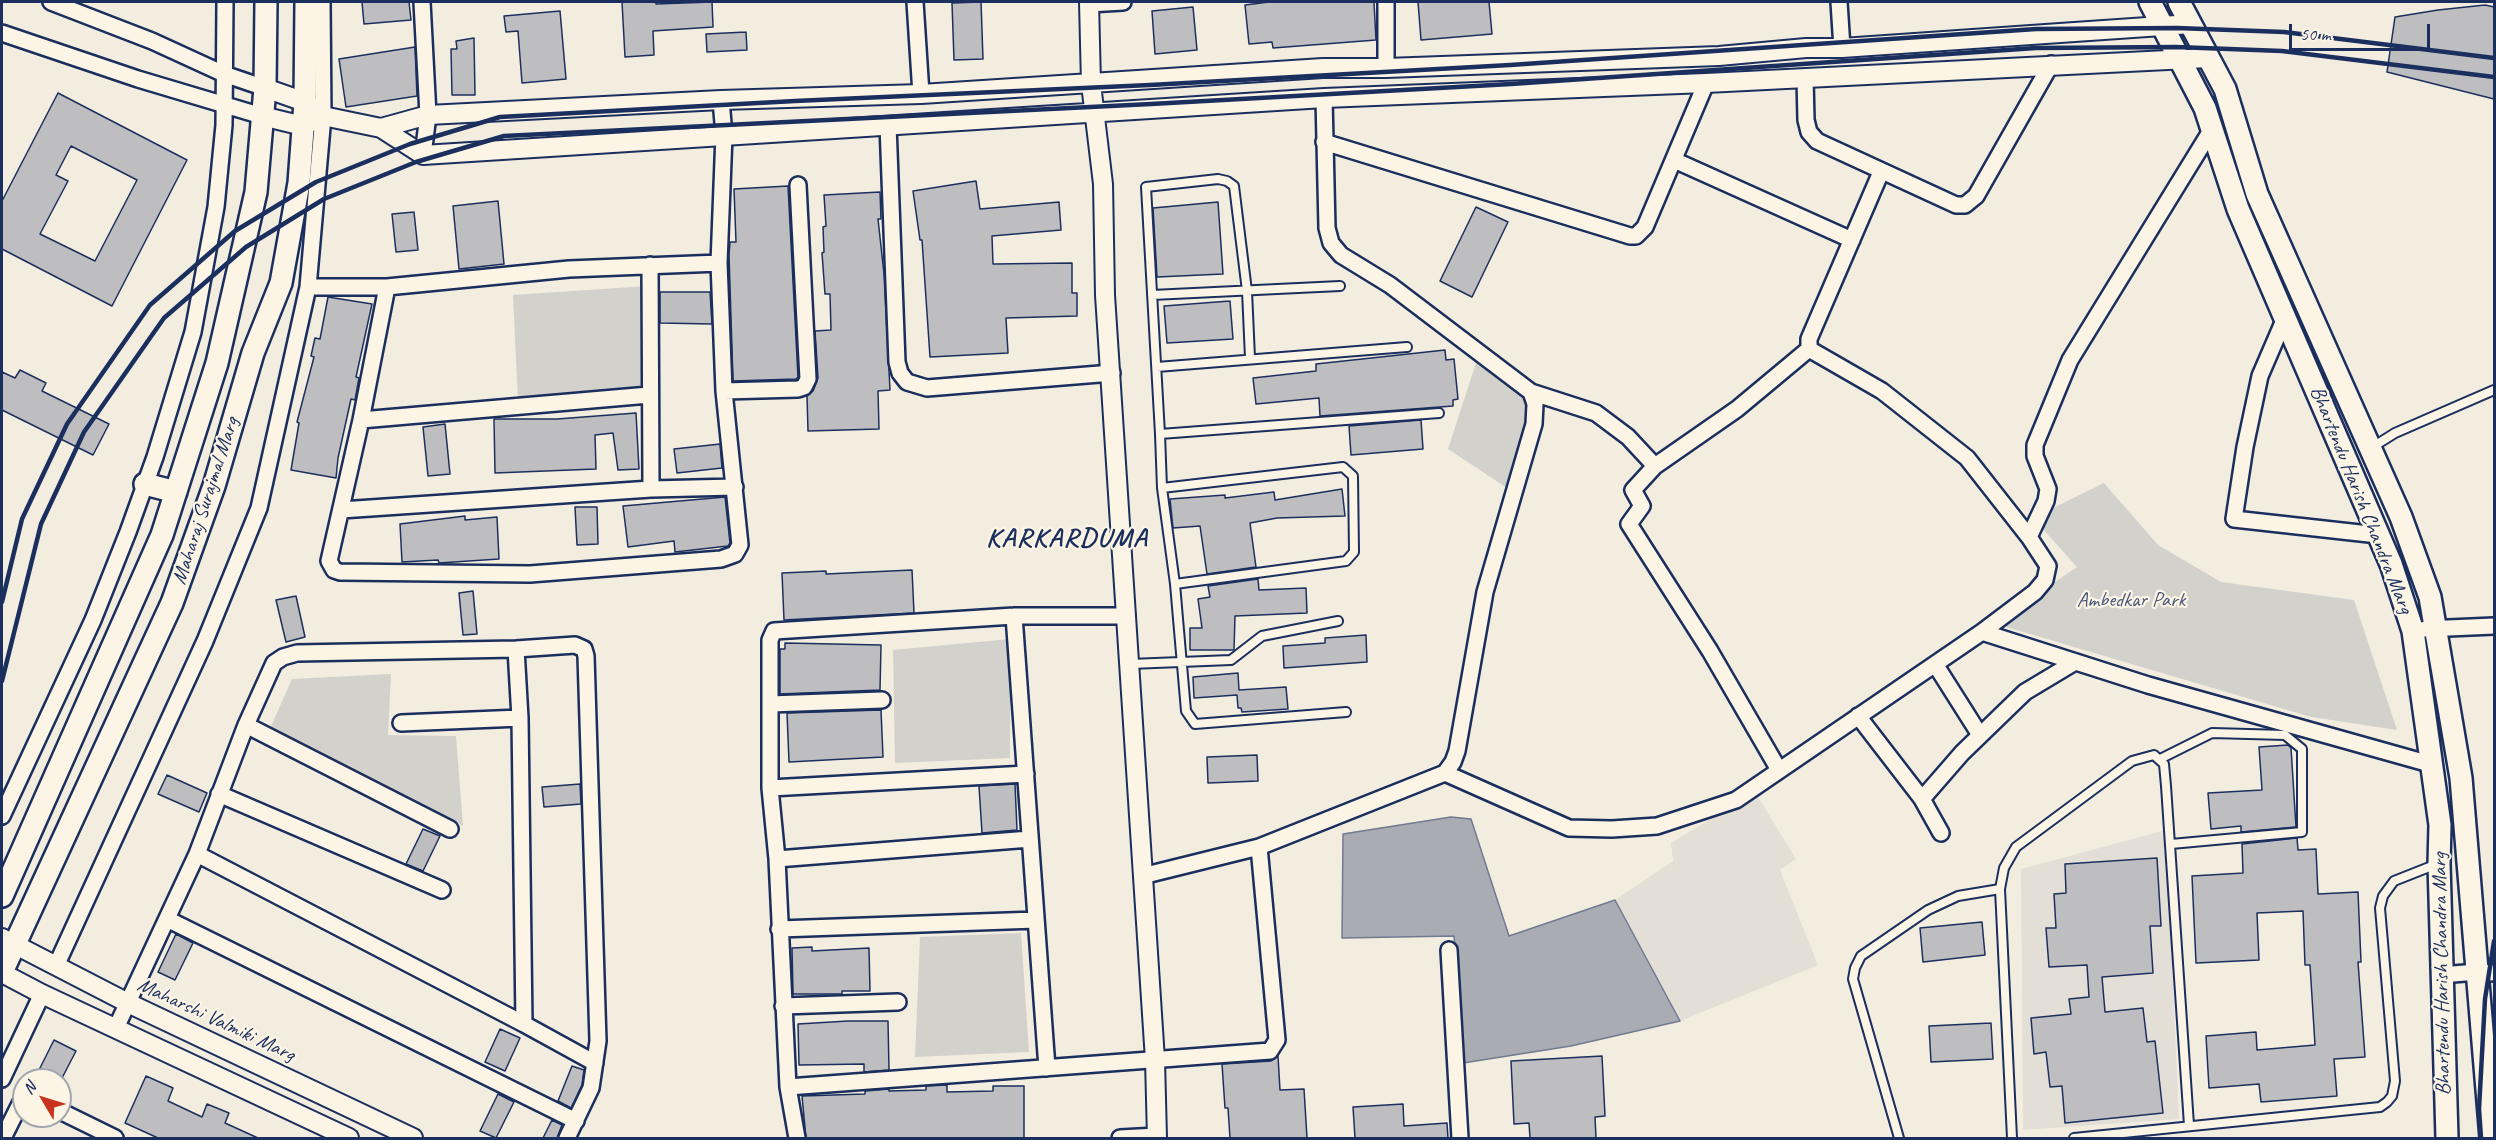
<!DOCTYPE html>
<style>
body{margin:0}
#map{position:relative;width:2496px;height:1140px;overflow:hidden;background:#f3ede0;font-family:Caveat,sans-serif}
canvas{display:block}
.frame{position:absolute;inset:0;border:3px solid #1b2f5e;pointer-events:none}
.north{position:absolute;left:12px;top:1068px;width:60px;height:60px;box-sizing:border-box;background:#fcf5e5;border:2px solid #a2a6af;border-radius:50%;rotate:308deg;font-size:16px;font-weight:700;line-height:24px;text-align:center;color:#1b2f5e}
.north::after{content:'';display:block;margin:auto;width:21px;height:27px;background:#c8321e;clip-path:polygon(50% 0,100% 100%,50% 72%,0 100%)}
.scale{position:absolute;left:2289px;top:24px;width:141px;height:27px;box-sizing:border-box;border:3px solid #1b2f5e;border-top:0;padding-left:8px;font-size:18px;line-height:21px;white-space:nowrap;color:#1b2f5e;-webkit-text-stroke:4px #fcf5e5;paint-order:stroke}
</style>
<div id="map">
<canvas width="2496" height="1140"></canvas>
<div class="frame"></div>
<div class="north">N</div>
<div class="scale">50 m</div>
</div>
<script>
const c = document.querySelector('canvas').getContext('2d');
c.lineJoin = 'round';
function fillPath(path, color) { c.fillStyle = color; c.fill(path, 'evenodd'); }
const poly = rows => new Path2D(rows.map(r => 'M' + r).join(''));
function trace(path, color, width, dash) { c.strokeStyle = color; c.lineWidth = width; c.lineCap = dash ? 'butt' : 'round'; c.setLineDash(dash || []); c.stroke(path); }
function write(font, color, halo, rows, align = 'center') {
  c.font = font + ' Caveat,sans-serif'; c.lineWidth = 4.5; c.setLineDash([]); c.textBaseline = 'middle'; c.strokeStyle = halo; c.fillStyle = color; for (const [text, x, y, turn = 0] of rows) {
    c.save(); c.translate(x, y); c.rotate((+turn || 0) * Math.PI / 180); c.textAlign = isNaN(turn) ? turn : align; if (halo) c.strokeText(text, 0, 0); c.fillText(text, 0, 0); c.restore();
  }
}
const built = poly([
 [1755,792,1796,859,1780,870,1818,965,1680,1021,1615,900,1673,861,1671,843],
 [2166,830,2179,1119,2023,1130,2021,869]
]);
const green = poly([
 [647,286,649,393,518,402,513,295],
 [1476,363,1545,410,1513,492,1448,449],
 [2104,483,2158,545,2221,582,2354,600,2397,730,2311,717,2003,626,2002,618,2077,567,2033,518],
 [1010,639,1010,758,895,763,893,650],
 [391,674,388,735,456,736,463,826,268,733,292,679],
 [1021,933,1029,1052,915,1057,920,937]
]);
const water = poly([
 [1451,817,1471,819,1509,936,1615,900,1680,1021,1571,1046,1463,1063,1454,936,1342,938,1343,834,1451,817]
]);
const building = poly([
 [362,2,409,2,411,20,364,24,362,2],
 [622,2,656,2,656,4,712,2,713,27,653,31,654,55,625,57,622,2],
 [981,2,983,59,954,60,952,3,981,2],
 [1269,2,1374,2,1376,40,1273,48,1272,42,1249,44,1245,5,1269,2],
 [1418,2,1489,2,1492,34,1421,40,1418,2],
 [2485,5,2494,7,2494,99,2387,72,2395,17,2438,10,2485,5],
 [1193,7,1197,50,1155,54,1152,11,1193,7],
 [560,11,566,79,522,83,518,31,506,32,504,16,560,11],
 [746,32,747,50,707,52,706,34,746,32],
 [474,38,475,95,452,95,451,49,457,49,456,41,474,38],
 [415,47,417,96,346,107,339,59,415,47],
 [58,93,187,160,112,306,2,249,2,201,58,93],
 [71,146,137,180,95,261,40,234,68,181,56,175,71,146],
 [976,181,980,209,1059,202,1061,230,992,236,993,264,1072,263,1072,293,1077,293,1077,316,1006,318,1008,353,930,357,922,240,920,240,913,191,976,181],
 [788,186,798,377,796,379,733,381,729,255,730,242,736,242,734,189,788,186],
 [880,192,881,219,878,219,884,274,890,390,878,391,879,429,808,431,807,396,813,391,818,378,815,331,831,330,830,294,825,294,822,253,824,252,823,227,826,226,824,195,880,192],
 [498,201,504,264,459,269,453,206,498,201],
 [1218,202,1223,274,1157,277,1153,208,1218,202],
 [1476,207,1508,222,1472,297,1440,281,1476,207],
 [414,212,418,250,396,252,392,214,414,212],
 [660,292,710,292,712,324,660,323,660,292],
 [328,297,372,304,356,377,359,378,355,400,351,399,338,458,336,478,291,470,299,423,297,422,314,357,311,356,315,338,320,339,328,297],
 [1230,301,1233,339,1167,343,1164,306,1230,301],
 [1445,350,1446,360,1454,359,1458,399,1453,400,1453,406,1320,416,1319,398,1256,404,1253,378,1316,371,1316,364,1445,350],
 [20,370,46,383,42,391,109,424,93,455,2,410,2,372,15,378,20,370],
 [636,413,639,469,618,470,613,433,595,435,596,469,495,473,494,419,557,419,636,413],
 [1421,420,1423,449,1351,455,1349,426,1421,420],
 [445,424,450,474,428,476,423,427,445,424],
 [720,444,722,468,677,473,674,449,720,444],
 [1342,489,1345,516,1277,518,1250,523,1256,567,1207,574,1200,526,1173,528,1170,499,1225,495,1225,498,1274,492,1275,500,1342,489],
 [725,497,730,543,728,546,675,552,674,541,628,547,623,506,725,497],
 [575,507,597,507,598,544,577,545,575,507],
 [465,516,465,520,497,517,499,559,439,563,438,560,402,562,400,524,465,516],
 [912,570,914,613,784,620,782,573,826,571,826,574,912,570],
 [1258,579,1259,590,1306,588,1307,613,1235,616,1234,650,1190,650,1190,628,1202,628,1198,599,1210,597,1208,586,1258,579],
 [473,591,477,634,463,635,459,593,473,591],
 [296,596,305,637,286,642,276,600,296,596],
 [1366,635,1367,662,1284,668,1283,646,1325,643,1325,638,1366,635],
 [785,643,881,645,880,690,780,694,780,649,785,649,785,643],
 [1238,673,1239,690,1286,687,1288,709,1242,712,1241,708,1238,708,1237,695,1194,698,1193,677,1238,673],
 [881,710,883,757,789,762,787,713,881,710],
 [2288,745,2291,748,2296,827,2241,832,2241,826,2211,829,2208,793,2262,790,2259,747,2288,745],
 [1257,755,1258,781,1208,783,1207,757,1257,755],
 [167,775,207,793,199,812,158,794,167,775],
 [580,784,581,804,544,807,542,787,580,784],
 [1015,784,1017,830,982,833,979,786,1015,784],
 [423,829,440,836,423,871,406,864,423,829],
 [2297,838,2298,850,2316,849,2318,894,2358,892,2361,962,2358,962,2365,1057,2334,1059,2337,1096,2261,1102,2259,1084,2209,1088,2206,1036,2256,1032,2257,1050,2315,1045,2310,965,2305,965,2303,911,2257,913,2259,960,2196,963,2192,876,2243,873,2242,844,2297,838],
 [2157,858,2161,926,2150,926,2153,973,2102,977,2105,1012,2143,1008,2147,1042,2155,1041,2163,1113,2065,1123,2062,1086,2050,1087,2046,1052,2034,1054,2031,1018,2071,1014,2069,999,2089,997,2087,965,2049,967,2046,928,2056,928,2054,894,2066,893,2065,864,2157,858],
 [1982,922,1985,955,1923,962,1920,928,1982,922],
 [176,934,193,943,175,980,158,972,176,934],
 [812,947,812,951,869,948,870,991,842,991,842,994,793,994,792,948,812,947],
 [848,1021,888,1021,889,1070,864,1072,864,1064,799,1065,798,1024,848,1021],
 [1991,1023,1993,1059,1931,1062,1929,1026,1991,1023],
 [500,1029,520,1038,505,1071,485,1062,500,1029],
 [54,1040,76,1051,61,1080,34,1080,54,1040],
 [1278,1056,1280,1090,1304,1089,1307,1138,1230,1138,1228,1108,1225,1108,1222,1064,1271,1061,1278,1056],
 [1602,1056,1605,1116,1595,1117,1596,1138,1530,1138,1529,1123,1514,1124,1511,1061,1602,1056],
 [572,1066,584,1070,582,1085,571,1108,558,1101,572,1066],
 [146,1076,173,1088,168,1101,202,1117,207,1104,229,1113,225,1123,258,1138,158,1138,125,1123,146,1076],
 [947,1085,947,1092,993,1091,993,1086,1024,1086,1024,1138,806,1138,802,1096,865,1094,865,1091,889,1089,889,1091,926,1090,926,1086,947,1085],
 [498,1094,514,1102,496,1138,480,1131,498,1094],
 [1403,1104,1404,1126,1447,1123,1448,1138,1355,1138,1353,1107,1403,1104],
 [552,1120,562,1125,557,1138,543,1138,552,1120]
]);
const service = poly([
 [1152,295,1340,286],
 [1250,358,1247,291,1234,186,1227,181,1218,179,1146,187,1160,434,1439,413],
 [1157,367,1407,347],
 [1160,434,1162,488,1175,584,1186,711,1195,724,1346,712],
 [2371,448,2395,433,2494,390],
 [1162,488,1343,467,1353,476,1354,552,1346,561,1175,584],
 [1130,664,1231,660,1262,636,1338,621],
 [2160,759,2212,733,2285,735,2302,749,2302,832,2171,844],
 [1899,1138,1853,979,1855,968,1861,956,1928,910,1958,896,2000,889],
 [2012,1138,2000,889,2004,868,2016,847,2132,761,2154,755,2164,764,2166,786,2189,1125],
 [2074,1138,2380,1107,2387,1102,2392,1096,2395,1081,2380,908,2383,896,2394,881,2437,864]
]);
const minor = poly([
 [51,2,152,41,224,74,265,88],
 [422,2,428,115,423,155],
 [915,2,921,94],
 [1839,2,1842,48],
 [1089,4,1123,2],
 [2,33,138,79,262,116],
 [1386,68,1386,2],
 [1805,78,1806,120,1809,132,1817,141,1956,205,1965,205,1976,196,2051,64],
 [888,125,897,362,900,373,907,382,927,388,1112,373],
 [1324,142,1630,236,1636,236,1645,227,1706,83],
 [1674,160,1852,240],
 [650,265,651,489],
 [308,287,387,287,569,269,719,263],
 [387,287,361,420,329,561,334,570,340,572,530,574,721,559,735,554,740,545,724,391,719,263,724,135,721,100],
 [2285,318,2260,376,2245,447,2234,519,2378,535],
 [724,391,798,389,804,387,808,379,798,185],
 [1531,392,1596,413,1628,437,1655,466],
 [361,420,649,395],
 [341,510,651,489,735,487],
 [2029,537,2046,501,2048,489,2035,456,2035,445,2070,360,2212,129],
 [1014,616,1047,1068],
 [2425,629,2494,626],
 [1982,632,2148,685,2430,764],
 [516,649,520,718,524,1024],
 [1935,664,1980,735],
 [770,704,882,700],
 [1858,716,1922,799,1962,753,2025,692,2075,662],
 [401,723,520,718],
 [246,725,450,829],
 [1779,770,1710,651,1629,524,1642,506,1633,490,1655,466,1737,409,1809,349],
 [1445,773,1569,828,1612,829,1657,826,1736,800,1982,632,2035,592,2045,580,2048,566,2029,537,1967,458,1882,391,1809,349,1809,339,1881,172],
 [770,788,1026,774],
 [219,794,442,890],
 [1922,799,1941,833],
 [2,816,93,620,128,532,155,457,193,332,216,207,224,125,225,2],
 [197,854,524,1024,595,1063],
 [777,859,1030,839],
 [1142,876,1259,847,1445,773,1453,762,1457,751,1485,592,1534,424,1535,404,1531,392,1390,285,1341,255,1331,243,1327,228,1324,98],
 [167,919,576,1121],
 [779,929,1036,920],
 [1449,950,1460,1138],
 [56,966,205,641,259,508,308,287,323,116,322,2],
 [2441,975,2477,972,2494,973],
 [783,1006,898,1002],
 [116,1028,197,854,246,725,274,663,283,657,297,653,516,649,575,645,584,649,586,656,598,1041,591,1088,567,1138],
 [2,1079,42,994],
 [788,1087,1270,1051,1277,1040,1259,847],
 [60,1111,115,1138],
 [3,1138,24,1096],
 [797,1138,788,1087,777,859,770,788,770,640,774,631,1014,616,1127,616],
 [1120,1138,1157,1136]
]);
const tertiary = poly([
 [1089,2,1091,84,1103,184,1105,295,1155,1060,1157,1138],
 [265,88,305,102,323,116,381,128,423,155,1324,98,1706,83,2208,58],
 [262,116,303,126,314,120],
 [381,128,428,115,721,100,921,94,1323,68,1386,68,1719,56,1806,48,1842,48,2191,24],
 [2,938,128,1003,413,1138],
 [2,973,42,994,349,1138]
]);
const secondary = poly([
 [2150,2,2205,108,2238,209,2391,564,2413,631,2440,825,2439,864,2447,1138],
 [2179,2,2225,89,2257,194,2401,517,2430,597,2461,778,2491,1138],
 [145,484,176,492],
 [2,896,162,535,217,363,256,192,265,88,266,2],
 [2,972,172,603,214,486,253,353,281,283,299,183,305,102,306,2]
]);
const rail = poly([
 [2,602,22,519,67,424,150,305,235,231,316,182,410,144,500,117,795,101,1150,85,1510,65,2036,29,2177,28,2284,32,2494,58],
 [2,681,41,524,84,432,164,318,246,247,324,199,416,162,504,136,1151,104,1511,84,2036,48,2176,47,2282,51,2494,77],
 [2481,1138,2479,1109,2485,999,2494,941]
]);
const streetNames = [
 ["Bhartendu Harish Chandra Marg",2361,500,68],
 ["Maharaj Surajmal Marg",206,501,-72],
 ["Bhartendu Harish Chandra Marg",2442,974,-91],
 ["Maharshi Valmiki Marg",216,1020,25]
];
const parkNames = [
 ["Ambedkar Park",2131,600]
];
const districtNames = [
 ["KARKARDUMA",1067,539]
];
fillPath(built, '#e3dfd6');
fillPath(green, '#d3d1cc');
fillPath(water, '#a9acb3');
trace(water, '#707a91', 1.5);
fillPath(building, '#bebec0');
trace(building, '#1b2f5e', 1.5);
trace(service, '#1b2f5e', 12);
trace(minor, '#1b2f5e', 20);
trace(tertiary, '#1b2f5e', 22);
trace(secondary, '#1b2f5e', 26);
trace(service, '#fcf5e5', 8);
trace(minor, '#fcf5e5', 15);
trace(tertiary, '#fcf5e5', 18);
trace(secondary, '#fcf5e5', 21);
trace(rail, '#1b2f5e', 4.5);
write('21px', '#1b2f5e', '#fcf5e5', streetNames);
write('21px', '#49587a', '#fcf5e5', parkNames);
c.letterSpacing = '1.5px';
write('bold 27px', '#1b2f5e', '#fcf5e5', districtNames);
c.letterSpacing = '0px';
</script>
